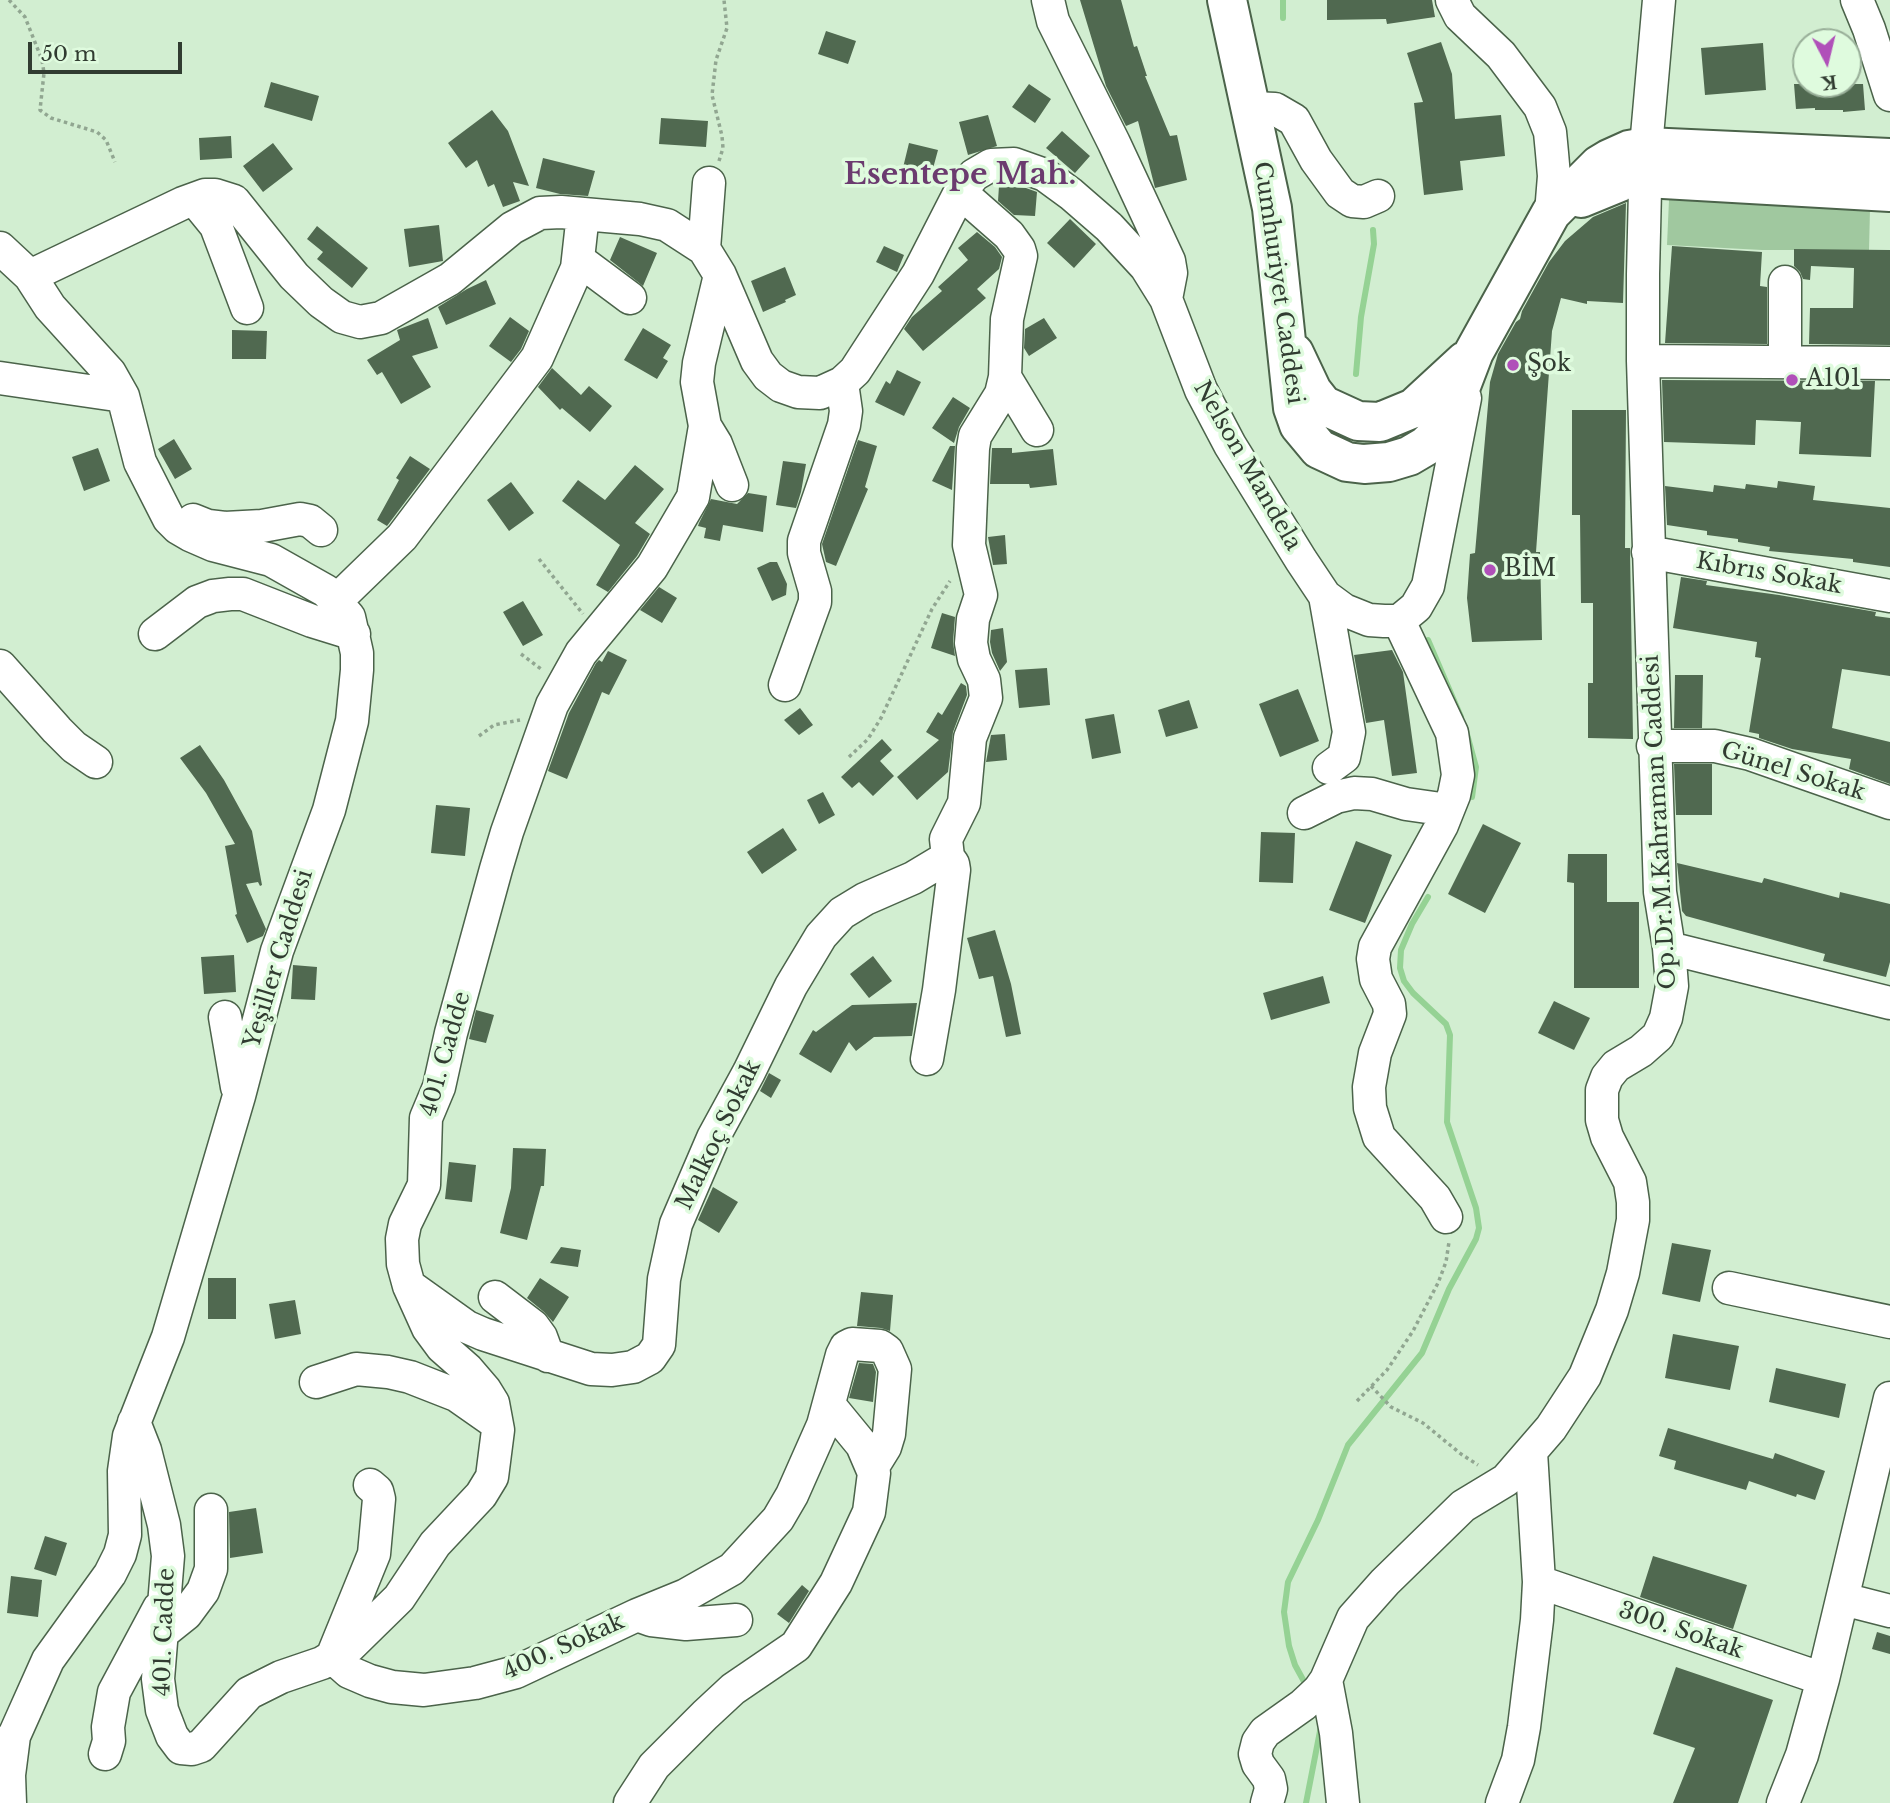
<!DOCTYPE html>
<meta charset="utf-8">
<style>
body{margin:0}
#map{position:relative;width:1890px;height:1803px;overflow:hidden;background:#d2eed1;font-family:"Libre Baskerville",serif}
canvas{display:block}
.north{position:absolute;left:1792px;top:28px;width:70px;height:70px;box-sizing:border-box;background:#dffbde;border:2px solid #99af99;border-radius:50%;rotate:173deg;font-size:19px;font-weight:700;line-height:28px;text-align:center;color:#313c31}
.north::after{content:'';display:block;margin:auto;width:24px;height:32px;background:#b050b9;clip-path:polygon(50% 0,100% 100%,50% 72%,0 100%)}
.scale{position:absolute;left:28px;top:42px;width:154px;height:32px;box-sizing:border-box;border:4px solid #313c31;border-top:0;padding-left:9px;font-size:21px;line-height:24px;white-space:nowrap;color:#313c31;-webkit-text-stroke:5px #dffbde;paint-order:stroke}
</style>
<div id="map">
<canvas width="1890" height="1803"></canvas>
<div class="north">K</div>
<div class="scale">50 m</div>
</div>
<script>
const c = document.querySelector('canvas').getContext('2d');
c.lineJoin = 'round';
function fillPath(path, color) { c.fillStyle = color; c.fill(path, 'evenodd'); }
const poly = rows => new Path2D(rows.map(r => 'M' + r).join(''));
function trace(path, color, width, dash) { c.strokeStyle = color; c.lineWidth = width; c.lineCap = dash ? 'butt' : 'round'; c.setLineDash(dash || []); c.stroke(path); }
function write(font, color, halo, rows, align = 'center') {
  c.font = font + ' "Libre Baskerville",serif'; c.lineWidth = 7; c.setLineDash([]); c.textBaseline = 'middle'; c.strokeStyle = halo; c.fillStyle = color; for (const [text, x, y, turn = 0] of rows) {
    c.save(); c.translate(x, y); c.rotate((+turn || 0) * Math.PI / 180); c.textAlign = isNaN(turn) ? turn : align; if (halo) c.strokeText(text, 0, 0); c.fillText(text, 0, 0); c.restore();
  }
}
const green = poly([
 [1669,200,1870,209,1869,250,1762,250,1667,245]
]);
const stream = poly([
 [1283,18,1283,0],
 [1356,374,1361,317,1374,244,1373,230],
 [1428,640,1461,717],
 [1465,727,1476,767,1472,797],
 [1307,1687,1295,1665,1289,1646,1284,1612,1288,1582,1318,1520,1348,1445,1422,1353,1449,1289,1476,1239,1479,1228,1476,1208,1447,1122,1450,1035,1446,1024,1413,993,1404,981,1400,968,1401,950,1412,924,1428,897],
 [1306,1803,1321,1726]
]);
const building = poly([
 [1080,0,1121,0,1134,47,1137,46,1147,76,1145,76,1170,136,1177,135,1187,180,1155,188,1138,121,1126,126,1106,86],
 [1327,0,1432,0,1435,17,1387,24,1386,19,1327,20],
 [826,31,856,41,848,64,818,54],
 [1441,42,1452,74,1455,119,1501,115,1505,156,1460,161,1463,190,1424,195,1414,103,1423,102,1407,53],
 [1763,43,1766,90,1705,95,1701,48],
 [271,82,319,96,312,121,264,107],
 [1029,84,1051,99,1035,123,1012,107],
 [1794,84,1863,84,1865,110,1843,112,1843,110,1815,110,1815,108,1796,109],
 [492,110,508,131,529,186,513,182,520,201,503,207,494,184,488,187,477,160,466,168,448,143],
 [988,115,997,146,968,155,959,122],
 [661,118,708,121,706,147,659,144],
 [1062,131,1090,156,1075,173,1046,148],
 [231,136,232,158,200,160,199,138],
 [273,143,293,169,263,192,243,166],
 [909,143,938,150,928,187,900,180],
 [543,158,595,171,588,196,560,194,536,188],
 [999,186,1026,188,1037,192,1035,216,1014,215,998,201],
 [1626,203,1623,303,1587,301,1587,304,1561,298,1552,331,1536,552,1540,552,1542,640,1472,642,1467,598,1470,554,1475,553,1490,382,1498,354,1516,322,1520,319,1522,311,1549,262,1565,241,1593,217],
 [1070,219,1096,244,1074,268,1047,243],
 [439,225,443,261,409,267,404,229],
 [317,226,368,268,352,288,317,259,323,252,307,239],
 [977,232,995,247,1002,257,999,269,977,289,986,298,923,351,904,329,912,317,942,291,938,287,968,260,958,248],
 [620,237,657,253,643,286,610,260],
 [884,246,904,255,897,272,876,262],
 [1672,246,1762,252,1760,286,1767,287,1767,344,1665,343],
 [1794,249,1890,250,1890,345,1809,344,1810,308,1853,308,1854,268,1811,266,1810,280,1803,279,1800,272,1794,266],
 [785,267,796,295,785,300,786,302,763,312,751,281],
 [486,280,496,304,446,325,438,307,467,289],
 [510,317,529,331,521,349,511,362,489,346],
 [428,318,438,348,412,356,431,387,401,404,382,372,377,375,367,360,400,340,397,330],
 [1044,318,1057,338,1029,356,1024,348,1025,329],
 [643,328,671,345,663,358,668,361,657,379,624,360],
 [232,330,267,331,266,359,232,359],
 [552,368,581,395,589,386,612,406,590,432,562,408,560,410,538,387],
 [897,370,921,382,904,416,875,402,886,381,890,384],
 [1662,380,1875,381,1871,457,1799,454,1801,422,1756,420,1755,445,1664,442],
 [953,397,970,408,959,427,954,443,932,428],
 [1572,410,1626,410,1625,548,1630,548,1633,739,1588,738,1588,683,1593,683,1593,603,1581,603,1580,515,1572,515],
 [174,439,192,469,175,479,158,449],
 [858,440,877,446,865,487,868,489,836,566,826,562,822,544],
 [950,446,955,446,952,490,932,481],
 [98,448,110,481,84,491,72,457],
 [992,448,1012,448,1012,453,1053,449,1057,485,1030,488,1029,484,990,484],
 [410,456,430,469,387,526,377,520,399,480,396,478],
 [783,461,806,464,801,492,796,508,776,505],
 [635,465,664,489,635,523,650,534,637,556,608,592,596,585,620,545,562,501,578,480,605,500],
 [1778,481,1815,486,1813,500,1890,508,1890,567,1853,562,1853,559,1769,551,1770,547,1738,542,1738,539,1707,535,1707,531,1667,525,1665,486,1713,492,1714,485,1745,489,1746,484,1777,488],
 [511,482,534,513,509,531,487,500],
 [748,493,767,496,763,532,723,525,720,541,704,538,706,528,698,526,699,523,711,499,737,504],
 [1005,535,1007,564,993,565,988,537],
 [770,562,777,562,787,584,786,595,772,601,757,568],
 [1681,577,1707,581,1706,585,1779,595,1876,612,1875,616,1890,618,1890,676,1842,669,1832,728,1890,742,1890,784,1849,769,1851,759,1792,749,1759,738,1759,734,1749,732,1761,658,1755,657,1757,642,1673,628],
 [659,587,677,598,662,623,640,610],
 [523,601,543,635,523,646,503,612],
 [942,613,955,617,953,642,955,656,931,648],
 [1003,628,1007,662,1000,671,992,653,990,642,991,630],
 [1392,650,1403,672,1417,773,1392,776,1384,720,1366,723,1354,655],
 [608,651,627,660,609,695,602,692,567,779,548,771,569,713,596,663,599,660,602,662],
 [1047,668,1050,705,1019,708,1015,670],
 [1675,675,1703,675,1702,728,1674,728],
 [961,683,966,686,967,695,953,732,948,772,917,800,897,777,939,740,926,732,938,712,942,715],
 [1298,689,1319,741,1280,757,1259,704],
 [1189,700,1198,728,1166,737,1158,710],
 [800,708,813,725,799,735,784,720],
 [1114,714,1121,753,1092,759,1085,719],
 [1005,734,1007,760,986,762,991,735],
 [882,739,892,750,880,761,894,776,873,796,859,782,852,788,841,777],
 [200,745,224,780,252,831,262,885,260,886,258,882,246,884,266,929,263,936,247,943,235,915,237,914,225,846,235,844,206,793,180,758],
 [1674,764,1712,764,1712,815,1676,815],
 [823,792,835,815,819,824,807,800],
 [436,805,470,808,465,856,431,853],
 [1483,824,1521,843,1485,913,1448,894],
 [783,828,797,850,762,874,747,852],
 [1261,832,1295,833,1293,883,1259,882],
 [1356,841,1392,855,1365,923,1329,910],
 [1568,854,1607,854,1607,902,1639,902,1639,988,1574,988,1574,883,1567,882],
 [1677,863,1762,883,1764,878,1839,898,1840,892,1890,904,1890,962,1886,977,1823,961,1825,954,1686,916,1682,911],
 [995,930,1011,984,1021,1034,1006,1037,993,976,979,979,967,938],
 [234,955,236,992,204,994,201,957],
 [873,956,892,981,869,998,850,974],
 [293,965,317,967,315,1000,291,999],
 [1323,976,1330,1003,1271,1020,1263,993],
 [1554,1001,1590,1018,1574,1050,1538,1033],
 [917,1003,912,1036,874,1037,856,1051,849,1042,831,1073,799,1054,813,1030,816,1032,852,1005],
 [476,1010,494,1015,486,1043,469,1039],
 [769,1073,781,1080,771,1098,760,1091],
 [513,1148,546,1149,544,1186,541,1186,527,1240,500,1233,511,1188],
 [449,1162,476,1165,472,1202,445,1199],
 [713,1187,738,1202,719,1233,698,1220],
 [1672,1243,1711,1250,1700,1302,1662,1294],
 [561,1247,581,1250,578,1267,550,1263],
 [208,1278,236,1278,236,1319,208,1319],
 [540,1278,569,1297,553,1322,544,1312,527,1298],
 [861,1292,893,1295,890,1331,881,1328,857,1326],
 [295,1300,301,1334,275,1339,269,1304],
 [1673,1334,1739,1346,1730,1390,1665,1378],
 [859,1363,873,1364,876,1372,873,1402,849,1398],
 [1776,1368,1846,1384,1839,1418,1769,1402],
 [1668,1428,1773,1459,1775,1453,1825,1471,1815,1500,1797,1494,1796,1497,1749,1481,1746,1490,1674,1469,1676,1461,1659,1456],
 [256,1508,263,1553,230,1558,229,1512],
 [45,1536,67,1543,56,1576,34,1569],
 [1653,1556,1747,1585,1733,1629,1640,1597],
 [11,1576,42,1580,38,1617,7,1613],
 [802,1585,809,1591,789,1623,777,1614],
 [1877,1632,1890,1636,1890,1654,1872,1649],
 [1676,1667,1773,1700,1738,1803,1673,1803,1695,1748,1653,1734]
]);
const path = poly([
 [9,0,25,17,42,60,44,73,40,110,51,118,97,132,106,140,115,162],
 [719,161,723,148,722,136,712,95,716,60,727,28,724,0],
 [539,559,583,614],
 [521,654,541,669],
 [479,736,494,725,520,720],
 [849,757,868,739,881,718,932,609,950,581],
 [1371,1386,1391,1407,1423,1423,1461,1454,1478,1465],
 [1357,1401,1387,1370,1413,1331,1438,1283,1446,1262,1449,1242]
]);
const minor = poly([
 [1048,0,1053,21,1114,143,1169,261,1171,273,1166,299],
 [1452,0,1460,16,1501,55,1540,107,1550,132,1552,153,1554,176,1551,213],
 [1857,0,1869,29,1890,95],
 [1252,108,1275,109,1294,120,1316,160,1340,193,1352,201,1364,202,1378,196],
 [194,199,216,226,247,308],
 [0,248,30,276,50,307,110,373,123,396,140,462,169,519,178,528,190,535,213,545,271,560,326,591,349,617,357,653,357,670,352,721,329,810,277,951,239,1096,168,1337,129,1436,124,1471,125,1535,120,1554,110,1574,48,1660,14,1736,5,1744,0,1745],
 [704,249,709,183],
 [579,260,630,298],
 [30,276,183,203,205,195,215,195,234,201,294,276,321,302,342,317,360,322,381,318,450,279,512,228,540,213,561,212,640,219,667,225,704,249,720,275,757,361,768,376,781,386,798,392,820,393,842,383,855,371,918,274,960,192,974,175,991,165,1014,164,1045,175,1071,194,1109,227,1146,267,1166,299,1201,390,1230,445,1301,560,1325,596,1344,610,1369,620,1384,621,1399,621,1416,607,1428,586,1465,398],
 [1643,361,1890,363],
 [1785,362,1785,282],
 [1005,377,1037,430],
 [0,378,123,396],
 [705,426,716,444,732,485],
 [193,520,208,526,225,528,262,526,300,519,310,521,321,530],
 [1648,552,1890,596],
 [1325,596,1349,732,1344,757,1329,768],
 [336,601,402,537,537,358,577,268,583,214],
 [1399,621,1452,733,1458,775,1454,795,1442,825,1375,947,1373,959,1376,979,1389,1004,1390,1014,1375,1053,1369,1087,1370,1108,1379,1137,1435,1198,1446,1217],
 [155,634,197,602,213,596,230,594,243,594,312,621,354,634],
 [0,666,57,730,74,747,96,762],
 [785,685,815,602,815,591,804,553,804,541,844,425,846,411,842,383],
 [1653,746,1715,746,1750,754,1890,803],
 [1304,813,1336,797,1354,793,1372,794,1406,804,1448,810],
 [1669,948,1890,1003],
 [225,1017,237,1087],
 [927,1059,939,990,954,870,953,864,948,857,946,839,964,803,970,738,986,698,984,680,974,659,971,643,973,619,981,595,969,545,973,448,975,436,1001,394,1005,377,1007,319,1021,256,1019,249,1009,235,960,192],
 [411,1287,467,1327,483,1334,591,1369,612,1370,633,1367,650,1358,659,1345,664,1279,676,1224,713,1138,749,1072,791,986,821,936,842,913,865,899,913,878,948,857],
 [1729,1288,1890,1322],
 [495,1297,533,1326,541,1337,548,1356],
 [316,1382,356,1369,388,1372,410,1377,456,1395,496,1423],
 [134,1422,145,1450,164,1525,168,1556,158,1679,162,1710,172,1736,181,1748,192,1749,201,1746,249,1693,281,1677,322,1663,350,1646,399,1598,435,1544,481,1495,492,1477,498,1430,493,1403,485,1390,467,1369,442,1347,428,1328,409,1286,403,1264,402,1239,405,1224,424,1185,426,1118,439,1087,451,1033,496,869,507,832,552,705,581,653,652,567,693,497,705,426,697,382,699,363,720,275],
 [370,1485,377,1491,379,1499,374,1554,332,1657,349,1672,370,1681,392,1687,424,1690,475,1683,516,1672,637,1615,686,1595,732,1569,778,1519,792,1495,823,1425,842,1355,846,1347,852,1344,880,1346,887,1351,895,1369,889,1434,885,1447,872,1468],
 [1539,1582,1823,1679],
 [1843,1599,1890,1611],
 [637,1615,651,1620,686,1624,736,1620],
 [161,1634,186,1614,203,1591,211,1569,211,1510],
 [1326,1680,1336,1733,1343,1803],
 [105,1754,109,1741,108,1727,114,1692,159,1608],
 [10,1803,9,1775,14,1736],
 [630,1803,654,1766,705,1715,733,1689,796,1646,836,1583,869,1512,874,1473,862,1445,830,1406],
 [1267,1803,1271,1789,1269,1779,1258,1764,1255,1754,1258,1742,1265,1732,1303,1705,1319,1690,1326,1680,1353,1618,1385,1582,1463,1506,1506,1480,1551,1428,1585,1376,1612,1310,1623,1273,1633,1220,1633,1202,1630,1182,1607,1137,1602,1120,1602,1090,1607,1077,1616,1066,1641,1051,1658,1036,1666,1018,1672,986,1669,948,1660,892,1643,361,1643,274,1646,147,1659,0],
 [1502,1803,1518,1760,1524,1727,1537,1620,1539,1582,1531,1452],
 [1783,1803,1802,1755,1823,1679,1890,1398]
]);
const major = poly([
 [1227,0,1272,208,1293,408,1299,425,1319,449,1347,462,1364,464,1389,462,1409,456,1426,446,1438,434,1448,420,1474,352,1551,213,1599,165,1609,159,1629,150,1646,147,1890,158],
 [1581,198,1625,180,1646,178,1890,192],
 [1294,353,1312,391,1323,405,1358,421,1380,422,1414,408,1465,361]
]);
const markers = [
 [1513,365,7,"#b050b9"],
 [1792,380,7,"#b050b9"],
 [1490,570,7,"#b050b9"]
];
const streetNames = [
 ["Cumhuriyet Caddesi",1278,283,82],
 ["Nelson Mandela",1247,466,60],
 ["Kıbrıs Sokak",1769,574,10],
 ["Günel Sokak",1793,772,17],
 ["Op.Dr.M.Kahraman Caddesi",1660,822,-93],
 ["Yeşiller Caddesi",279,959,-73],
 ["401. Cadde",446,1054,-74],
 ["Malkoç Sokak",719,1135,-64],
 ["300. Sokak",1681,1631,19],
 ["401. Cadde",165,1632,-88],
 ["400. Sokak",564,1647,-24]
];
const poiNames = [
 ["Şok",1527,365],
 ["A101",1806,380],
 ["BİM",1504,570]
];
const districtNames = [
 ["Esentepe Mah.",960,176]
];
fillPath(green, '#a0c89f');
trace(stream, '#95d294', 6);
fillPath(building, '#506950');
trace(minor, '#4b634a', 35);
trace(major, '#4b634a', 42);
trace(path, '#91a691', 3.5, [3.5, 3.5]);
trace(minor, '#fff', 32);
trace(major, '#fff', 38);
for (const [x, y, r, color] of markers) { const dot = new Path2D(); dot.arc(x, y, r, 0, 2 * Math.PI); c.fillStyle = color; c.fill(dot); trace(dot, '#dffbde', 2.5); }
write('23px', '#313c31', '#dffbde', streetNames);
write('23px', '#313c31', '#dffbde', poiNames, 'left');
write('bold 30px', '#6b3b6f', '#dffbde', districtNames);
</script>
